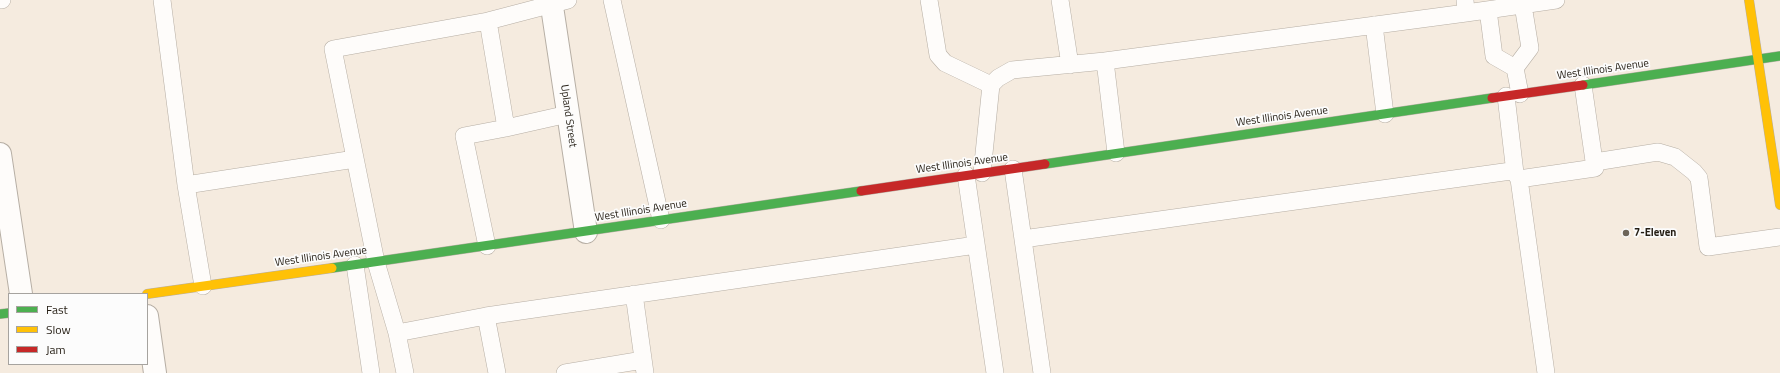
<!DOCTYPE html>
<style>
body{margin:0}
#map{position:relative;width:1780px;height:373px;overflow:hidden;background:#f5ebdf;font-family:"Titillium Web",sans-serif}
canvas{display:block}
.legend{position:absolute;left:8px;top:293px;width:140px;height:72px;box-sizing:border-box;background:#fcfcfc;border:1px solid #a6a39f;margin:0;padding:5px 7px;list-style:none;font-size:12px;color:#241d13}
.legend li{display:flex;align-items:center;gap:8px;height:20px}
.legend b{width:20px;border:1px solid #a6a39f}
</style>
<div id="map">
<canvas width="1780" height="373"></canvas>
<ul class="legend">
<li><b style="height:5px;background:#4caf50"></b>Fast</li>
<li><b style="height:5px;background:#ffc107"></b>Slow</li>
<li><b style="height:5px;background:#c62828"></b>Jam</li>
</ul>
</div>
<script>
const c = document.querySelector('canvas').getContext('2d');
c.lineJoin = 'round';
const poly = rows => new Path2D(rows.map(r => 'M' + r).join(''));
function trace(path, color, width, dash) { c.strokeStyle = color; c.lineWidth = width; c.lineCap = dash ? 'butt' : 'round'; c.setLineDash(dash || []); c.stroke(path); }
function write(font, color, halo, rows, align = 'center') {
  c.font = font + ' "Titillium Web",sans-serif'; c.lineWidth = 3.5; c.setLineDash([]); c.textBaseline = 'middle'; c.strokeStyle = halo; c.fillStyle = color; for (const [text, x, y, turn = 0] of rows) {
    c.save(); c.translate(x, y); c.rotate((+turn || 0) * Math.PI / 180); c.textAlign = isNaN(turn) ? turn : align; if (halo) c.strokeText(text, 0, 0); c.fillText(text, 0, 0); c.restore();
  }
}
const lane = poly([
 [0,0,2,0],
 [162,0,186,185],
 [612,0,661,220],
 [929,0,938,55,945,63,991,85],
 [1060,0,1070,65],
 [1465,0,1466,13,1556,0],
 [1488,10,1494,56,1515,68],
 [488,21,568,0],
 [1374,25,1385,114],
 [1520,94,1515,68,1530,48,1523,5],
 [1506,96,1515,173],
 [506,128,568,114],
 [1116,153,1105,61,1466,13],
 [1595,162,1658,152,1675,157,1694,172,1699,178,1708,247,1780,237],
 [1013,169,1042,373],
 [982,173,991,85,998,78,1012,70,1105,61],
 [966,175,995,373],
 [1519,179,1595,168,1583,85],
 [1023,239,1511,171,1515,173,1519,179,1546,373],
 [487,246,464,136,506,128,488,21,333,49,376,262,397,333,486,316,976,245],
 [355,265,371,373],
 [203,286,186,185,355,159],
 [634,294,645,373],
 [486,316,497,373],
 [397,333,405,373],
 [565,373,643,360]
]);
const street = poly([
 [551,0,586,232],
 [0,154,21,294],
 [147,316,155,373]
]);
const fast = poly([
 [1583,85,1780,56],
 [1045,164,1492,98],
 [332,268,861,191],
 [0,314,9,313]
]);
const slow = poly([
 [1749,0,1780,205],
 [147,294,332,268]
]);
const jam = poly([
 [1492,98,1583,85],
 [861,191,1045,164]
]);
const markers = [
 [1626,233,4,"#6d655a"]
];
const streetNames = [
 ["West Illinois Avenue",1603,70,-8],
 ["Upland Street",568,116,82],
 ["West Illinois Avenue",1282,117,-8],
 ["West Illinois Avenue",962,164,-8],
 ["West Illinois Avenue",641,211,-9],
 ["West Illinois Avenue",321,257,-8]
];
const poiNames = [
 ["7-Eleven",1634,233]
];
trace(lane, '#b6aea4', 18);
trace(street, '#b6aea4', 24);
trace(fast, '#b6aea4', 10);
trace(slow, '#b6aea4', 10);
trace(jam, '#b6aea4', 10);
trace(lane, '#fefcfa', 17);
trace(street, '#fefcfa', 22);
trace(fast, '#4caf50', 9);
trace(slow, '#ffc107', 9);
trace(jam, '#c62828', 9);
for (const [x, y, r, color] of markers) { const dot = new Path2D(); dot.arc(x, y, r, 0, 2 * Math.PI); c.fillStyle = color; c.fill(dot); trace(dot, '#fcfcfc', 1.5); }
write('11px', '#241d13', '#fcfcfc', streetNames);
write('bold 11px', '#241d13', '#fcfcfc', poiNames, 'left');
</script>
